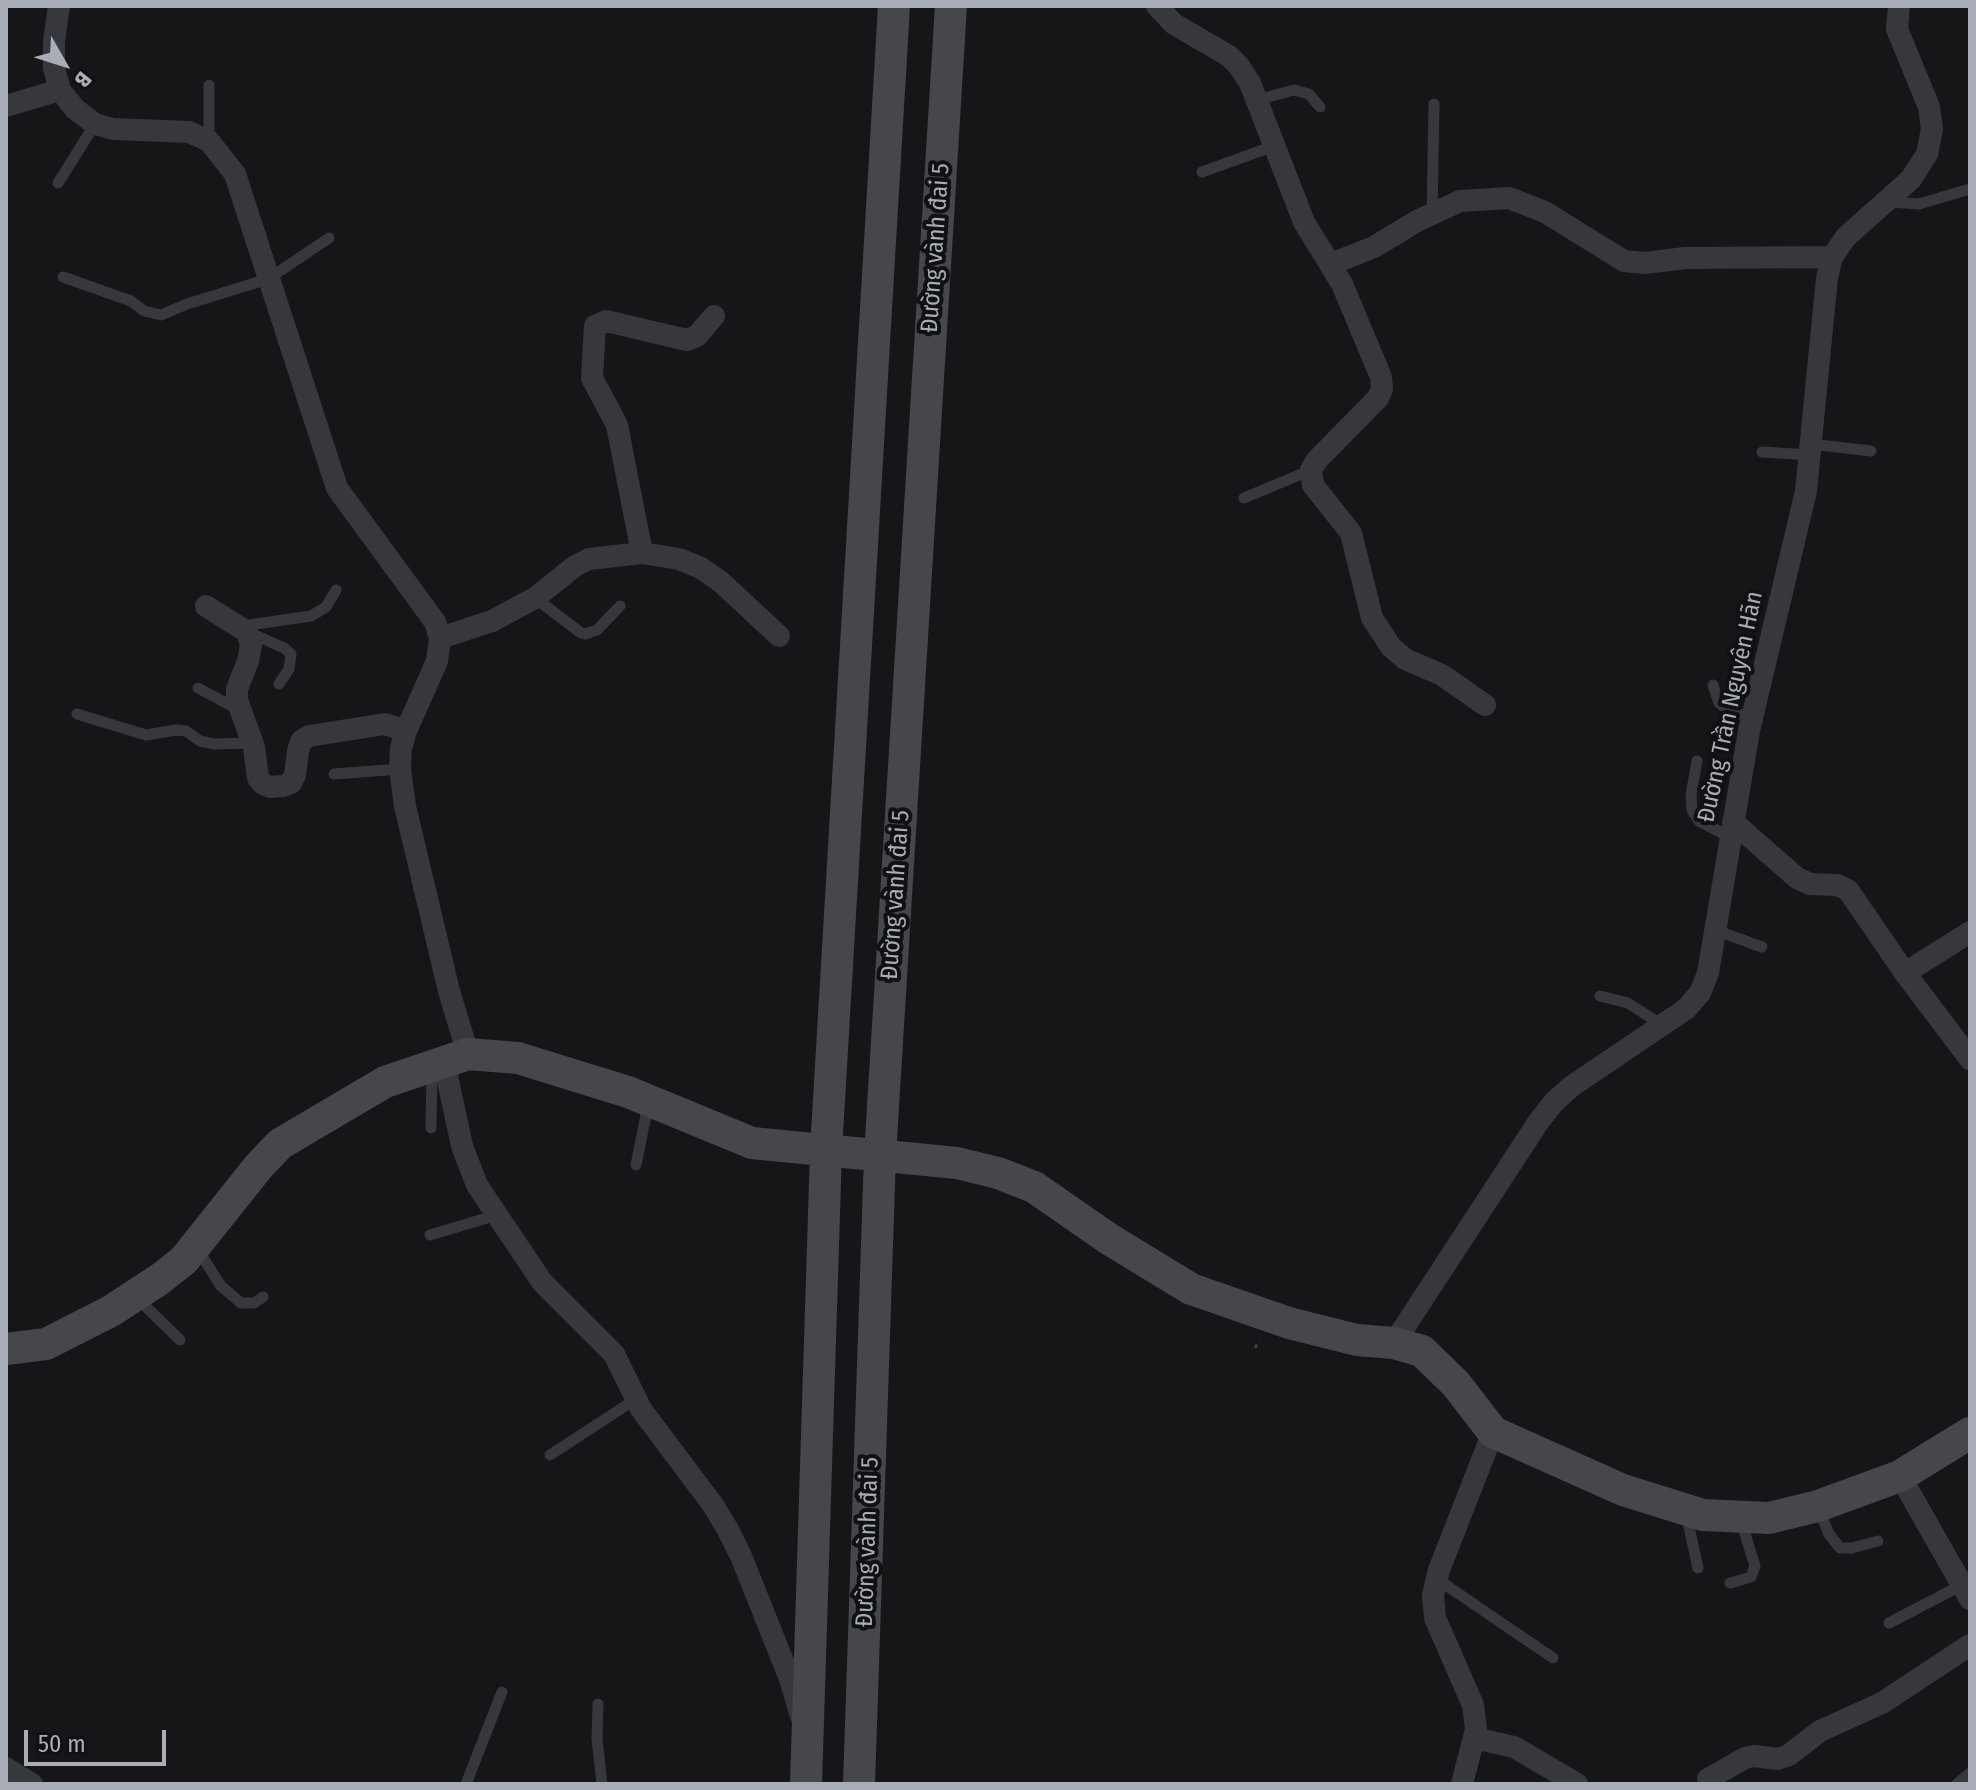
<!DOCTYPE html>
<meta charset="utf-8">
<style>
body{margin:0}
#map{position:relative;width:1976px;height:1790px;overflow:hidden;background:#161618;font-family:"Fira Sans Condensed",sans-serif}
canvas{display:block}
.frame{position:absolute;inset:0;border:8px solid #a8adb8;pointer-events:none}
.north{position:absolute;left:24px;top:24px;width:80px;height:80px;-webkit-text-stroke:6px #111113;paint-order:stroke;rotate:129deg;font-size:22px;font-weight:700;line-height:32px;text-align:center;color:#a8adb8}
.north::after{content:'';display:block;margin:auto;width:28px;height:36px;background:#a8adb8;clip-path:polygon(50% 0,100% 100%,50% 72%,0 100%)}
.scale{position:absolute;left:24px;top:1730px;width:142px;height:36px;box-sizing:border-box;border:4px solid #a8adb8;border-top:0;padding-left:10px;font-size:24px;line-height:28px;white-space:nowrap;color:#a8adb8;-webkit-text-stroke:6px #111113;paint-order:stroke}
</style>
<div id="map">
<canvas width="1976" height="1790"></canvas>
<div class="frame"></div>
<div class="north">B</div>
<div class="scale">50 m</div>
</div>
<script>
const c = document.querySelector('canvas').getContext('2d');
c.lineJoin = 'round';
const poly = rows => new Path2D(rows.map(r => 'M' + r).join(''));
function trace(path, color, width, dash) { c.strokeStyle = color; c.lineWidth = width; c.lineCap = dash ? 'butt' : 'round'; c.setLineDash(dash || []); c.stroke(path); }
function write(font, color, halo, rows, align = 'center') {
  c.font = font + ' "Fira Sans Condensed",sans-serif'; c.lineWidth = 8; c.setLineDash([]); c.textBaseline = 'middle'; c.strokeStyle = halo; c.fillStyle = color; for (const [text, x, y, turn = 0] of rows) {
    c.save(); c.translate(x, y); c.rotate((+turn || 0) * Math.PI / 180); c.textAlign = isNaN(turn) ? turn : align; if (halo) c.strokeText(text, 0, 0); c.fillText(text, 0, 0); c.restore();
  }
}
const path = poly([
 [1255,1348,1260,1339]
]);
const lane = poly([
 [209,85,209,141],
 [1257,100,1294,90,1309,94,1320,107],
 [1202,172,1274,146],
 [58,183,95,124],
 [1890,202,1919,204,1970,189],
 [1432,214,1434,104],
 [63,277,131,301,144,311,161,315,187,304,268,279,329,238],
 [1811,444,1871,451],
 [1762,452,1810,455],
 [1244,498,1311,470],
 [535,598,581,633,585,634,597,630,620,606],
 [242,626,311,616,326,607,336,590],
 [248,632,284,648,291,654,289,669,279,684],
 [1713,685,1719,703,1730,711,1752,718],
 [198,688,239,710],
 [77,714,146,735,176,730,186,731,200,741,214,744,253,743],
 [1697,761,1691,795,1692,810,1699,821,1730,837],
 [334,774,400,769],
 [1715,930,1762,947],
 [1600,996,1628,1003,1662,1025],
 [431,1128,432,1071],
 [636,1165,648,1105],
 [430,1235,497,1215],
 [198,1250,221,1286,241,1303,254,1303,263,1297],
 [138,1299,180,1340],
 [550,1455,636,1399],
 [1819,1510,1829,1534,1840,1548,1852,1548,1878,1541],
 [1686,1513,1698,1568],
 [1437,1579,1553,1658],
 [1730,1583,1751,1577,1755,1566,1741,1521],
 [1889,1623,1962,1585],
 [598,1704,597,1739,602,1784],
 [466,1784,502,1692],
 [1957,1784,1970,1773]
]);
const street = poly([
 [59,6,54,41,54,68,60,90,75,109,95,124,113,129,189,132,209,141,235,174,337,488,435,622,440,638,437,661,406,731,401,748,400,769,405,806,449,991,468,1054],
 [1157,6,1174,24,1229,56,1239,66,1250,83,1304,222,1342,284,1381,377,1382,389,1378,398,1317,460,1311,470,1313,485,1351,533,1372,618,1391,647,1405,659,1442,675,1485,705],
 [6,106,60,90],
 [1331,264,1374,247,1417,221,1460,201,1509,198,1545,212,1624,261,1645,263,1685,258,1832,257],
 [642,553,617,425,592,378,595,326,606,321,687,340,697,336,714,316],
 [206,606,247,632,251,645,248,661,237,689,237,700,254,747,258,778,263,784,270,787,283,786,291,783,295,775,298,751,301,741,309,736,385,724,406,731],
 [440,638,492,621,535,598,575,566,589,559,642,553,679,559,701,568,721,582,779,636],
 [1733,822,1797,878,1810,884,1837,885,1848,890,1905,973,1970,1059],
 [1905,973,1970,932],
 [444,1062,462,1146,477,1185,542,1282,614,1354,641,1409,713,1505,728,1530,741,1556,790,1679,801,1716],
 [1394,1343,1539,1121,1554,1102,1572,1086,1686,1009,1700,993,1708,973,1749,731,1806,491,1827,278,1832,257,1846,237,1911,179,1927,154,1932,129,1929,107,1897,29,1899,6],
 [1900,1476,1970,1599],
 [1474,1738,1514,1747,1577,1784],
 [6,1768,32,1784],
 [1708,1779,1745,1758,1754,1756,1778,1759,1789,1755,1820,1731,1882,1703,1970,1645],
 [1462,1784,1476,1729,1473,1705,1435,1618,1433,1595,1439,1570,1493,1432]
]);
const secondary = poly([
 [6,1349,46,1344,111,1311,160,1279,184,1260,259,1166,280,1144,385,1082,468,1054,518,1058,628,1092,752,1143,957,1163,998,1173,1034,1187,1109,1239,1191,1289,1289,1323,1357,1340,1394,1343,1422,1351,1456,1384,1493,1432,1623,1490,1703,1515,1769,1518,1818,1506,1900,1476,1970,1433],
 [806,1784,826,1150,894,6],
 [859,1784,880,1155,951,6]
]);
const streetNames = [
 ["Đường vành đai 5",936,248,-86],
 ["Đường Trần Nguyên Hãn",1731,707,-78],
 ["Đường vành đai 5",896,895,-86],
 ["Đường vành đai 5",868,1542,-88]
];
trace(path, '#3d3f44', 3, [4, 6]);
trace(lane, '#37383d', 11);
trace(street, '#37383d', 22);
trace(secondary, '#45474d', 32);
write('24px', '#a8adb8', '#111113', streetNames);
</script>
